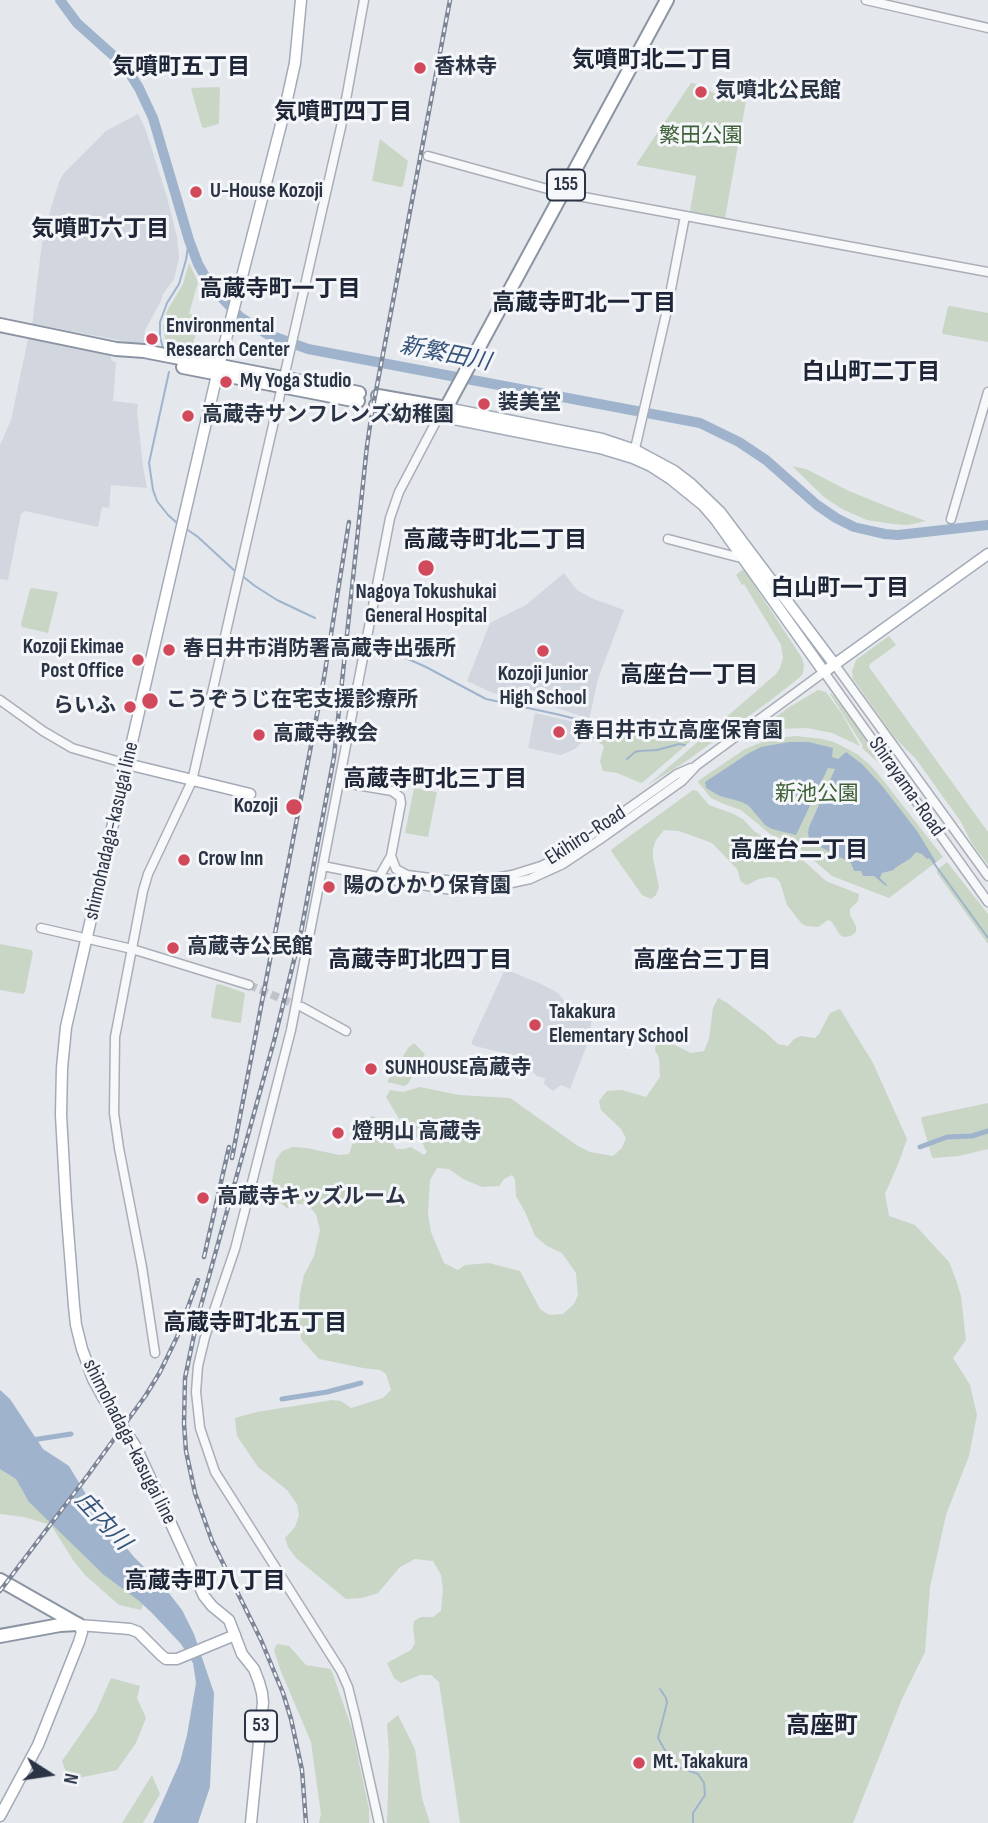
<!DOCTYPE html>
<meta charset="utf-8">
<style>
body{margin:0}
#map{position:relative;width:988px;height:1823px;overflow:hidden;background:#e4e7ec;font-family:"Sofia Sans Condensed",sans-serif}
canvas{display:block}
.north{position:absolute;left:14px;top:1739px;width:70px;height:70px;-webkit-text-stroke:5px #f4f6f9;paint-order:stroke;rotate:102deg;font-size:19px;font-weight:700;line-height:28px;text-align:center;color:#2b3445}
.north::after{content:'';display:block;margin:auto;width:24px;height:32px;background:#2b3445;clip-path:polygon(50% 0,100% 100%,50% 72%,0 100%)}
</style>
<div id="map">
<canvas width="988" height="1823"></canvas>
<div class="north">N</div>
</div>
<script>
const c = document.querySelector('canvas').getContext('2d');
c.lineJoin = 'round';
function fillPath(path, color) { c.fillStyle = color; c.fill(path, 'evenodd'); }
const poly = rows => new Path2D(rows.map(r => 'M' + r).join(''));
function trace(path, color, width, dash) { c.strokeStyle = color; c.lineWidth = width; c.lineCap = dash ? 'butt' : 'round'; c.setLineDash(dash || []); c.stroke(path); }
function write(font, color, halo, rows, align = 'center') {
  c.font = font + ' "Sofia Sans Condensed","Noto Sans JP",sans-serif'; c.lineWidth = 6; c.setLineDash([]); c.textBaseline = 'middle'; c.strokeStyle = halo; c.fillStyle = color; for (const [text, x, y, turn = 0] of rows) {
    c.save(); c.translate(x, y); c.rotate((+turn || 0) * Math.PI / 180); c.textAlign = isNaN(turn) ? turn : align; if (halo) c.strokeText(text, 0, 0); c.fillText(text, 0, 0); c.restore();
  }
}
const built = poly([
 [138,114,145,128,167,197,177,237,179,258,174,279,163,294,161,301,145,330,144,345,39,325,32,325,43,235,59,182,64,173,106,131],
 [29,334,107,352,111,355,111,360,116,363,113,401,138,404,137,411,143,467,147,488,111,485,109,508,102,507,98,527,25,511,21,514,8,580,0,579,0,445,11,420],
 [564,573,577,590,591,598,624,610,598,679,589,720,581,716,548,705,493,693,467,681,490,623,526,605],
 [535,713,578,723,588,728,585,739,575,749,561,755,528,748],
 [505,969,541,984,558,993,567,1004,592,1014,590,1037,570,1089,561,1085,553,1091,544,1084,545,1078,537,1076,517,1056,475,1046,472,1044,472,1041]
]);
const green = poly([
 [691,83,693,83,716,94,746,101,725,218,723,219,691,213,690,211,696,176,637,165,637,163],
 [219,87,220,89,219,122,218,124,204,128,202,127,191,89,192,88],
 [380,139,408,161,403,186,401,187,372,181],
 [189,263,198,282,189,314,201,317,190,353,167,349,163,327,167,311,183,284],
 [950,306,988,313,988,342,943,334,942,332,948,307],
 [792,466,806,469,849,491,891,508,926,521,908,525,893,524,867,520,842,509,824,497],
 [742,570,745,571,802,658,804,666,803,673,799,678,771,700,685,762,648,785,776,674,780,668,783,658,781,645,744,584,742,585,736,575],
 [32,588,58,592,48,633,22,627,21,624,30,589],
 [889,636,896,645,870,664,869,667,988,832,988,865,971,842,961,822,916,759,895,738,853,679,852,671,856,660],
 [818,690,826,692,842,714,860,746,832,733,807,728,778,729,761,734,745,740,788,708],
 [831,693,860,729,916,809,881,765,862,748,863,746,830,694],
 [595,717,630,723,640,731,652,736,664,737,686,732,691,736,692,740,643,782,641,783,617,773,603,771,600,761,604,746,591,737],
 [796,736,822,739,834,742,857,754,869,764,879,775,943,857,889,898,832,876,797,846,770,834,741,810,724,804,711,798,698,782,698,781,745,749,770,739],
 [414,788,437,792,428,837,405,833],
 [693,790,697,791,709,805,734,814,744,820,754,831,773,843,796,854,826,881,859,894,858,901,850,909,850,915,856,926,856,932,851,936,844,937,840,935,832,922,828,920,818,927,806,926,801,923,787,905,780,882,776,878,769,877,759,879,747,885,741,882,737,869,712,843,679,831,664,830,656,840,653,849,653,858,659,887,656,895,651,899,642,895,611,851,612,849],
 [947,862,988,914,988,944,937,873,937,870],
 [0,944,31,950,33,952,25,992,23,994,0,990],
 [219,984,245,993,241,1022,240,1023,212,1018,211,1016,216,985],
 [718,998,726,1002,765,1032,778,1044,788,1046,794,1039,801,1036,815,1038,819,1034,830,1013,840,1009,873,1063,907,1139,899,1162,885,1194,889,1216,915,1225,949,1262,955,1277,961,1296,966,1340,953,1358,970,1385,977,1415,969,1456,946,1515,930,1587,925,1652,902,1699,853,1823,460,1823,439,1682,431,1675,420,1675,401,1683,394,1678,387,1663,411,1650,415,1643,413,1628,414,1621,421,1617,433,1617,441,1611,443,1589,441,1575,433,1561,415,1559,400,1567,378,1593,362,1598,346,1599,296,1558,288,1547,285,1538,295,1527,299,1515,297,1504,287,1490,258,1467,237,1436,235,1418,257,1412,332,1400,341,1401,351,1408,383,1398,391,1390,386,1374,380,1370,363,1368,319,1359,301,1339,299,1309,300,1293,304,1275,314,1256,320,1230,316,1214,307,1204,297,1204,287,1208,278,1201,275,1195,272,1181,276,1160,282,1151,293,1147,307,1148,339,1155,349,1154,358,1128,365,1121,372,1116,379,1119,396,1149,404,1149,411,1147,424,1155,427,1152,421,1141,404,1127,386,1097,390,1090,403,1092,420,1087,459,1095,510,1098,578,1146,590,1152,613,1156,622,1148,626,1138,621,1129,601,1110,599,1101,607,1091,622,1090,646,1097,660,1077,659,1058,655,1050,656,1044,660,1042,668,1042,691,1053,704,1051,709,1039,713,1008],
 [437,1168,449,1169,463,1179,482,1187,499,1186,504,1179,512,1175,515,1179,516,1196,525,1212,535,1236,547,1246,562,1253,576,1273,578,1295,574,1304,563,1314,549,1315,540,1309,520,1271,489,1263,465,1265,458,1270,444,1263,431,1232,428,1214,430,1180],
 [414,1043,425,1054,408,1084,404,1086,387,1082,408,1048],
 [988,1103,988,1149,959,1156,934,1158,932,1157,921,1119,922,1117],
 [0,1429,146,1597,141,1610,119,1605,85,1575,73,1560,51,1525,24,1517,0,1514],
 [277,1644,289,1646,306,1665,331,1669,352,1729,369,1809,369,1823,319,1823,321,1814,311,1742,280,1669,274,1650],
 [111,1678,140,1686,137,1698,146,1718,136,1743,117,1770,69,1780,62,1761,96,1712],
 [398,1715,415,1749,422,1798,430,1823,387,1823,389,1753,387,1724],
 [152,1775,160,1794,143,1823,122,1823]
]);
const water = poly([
 [789,742,809,742,833,748,832,757,838,759,846,752,862,764,883,787,917,831,936,862,934,864,929,858,927,859,922,854,916,852,911,858,895,868,894,870,882,873,880,878,887,885,886,886,874,876,863,876,861,871,854,871,851,863,813,843,809,839,808,833,809,827,835,769,828,768,796,835,772,829,765,825,749,806,742,802,720,796,706,788,705,782,749,753,761,747],
 [0,1390,10,1399,43,1449,69,1466,93,1506,134,1557,165,1588,182,1610,194,1634,214,1693,210,1787,198,1823,153,1823,180,1762,187,1735,196,1683,193,1663,181,1644,152,1613,138,1600,104,1575,29,1502,16,1479,0,1469]
]);
const stream = poly([
 [163,348,160,337,160,322,167,303,179,284,186,260,189,240],
 [169,372,149,463,153,490,157,501,168,515,177,523],
 [185,528,198,537,236,572],
 [241,575,255,586,277,600,315,618],
 [355,635,365,639],
 [370,642,426,667,486,699,556,714,576,719,586,724],
 [627,759,635,752,639,751,657,750,679,744,685,745],
 [933,862,988,938],
 [660,1689,666,1698,667,1703,658,1738,670,1759,676,1766,698,1774,704,1783,705,1795,693,1813,693,1823]
]);
const canal = poly([
 [920,1147,947,1137,972,1136,988,1131],
 [282,1399,327,1392,361,1383],
 [32,1440,71,1434]
]);
const river = poly([
 [60,0,77,23,125,66,139,88,153,118,189,240,198,264,210,285,240,317,267,334,308,349,700,423,739,442,766,460,817,505,836,518,854,527,867,530,885,534,898,535,988,525]
]);
const minorTunnel = poly([
 [249,985,301,1007]
]);
const minor = poly([
 [866,0,988,28],
 [428,156,562,193,988,272],
 [634,453,667,310,685,216],
 [951,519,988,392],
 [668,539,737,557],
 [835,665,988,876],
 [0,700,43,731,72,748,127,764],
 [339,782,392,791,400,797,401,803,391,856,396,869,407,875,461,882,479,881,512,875,541,866,560,857,677,774,691,768],
 [323,866,398,881,452,890,488,888,530,879,563,864,599,840,682,781,697,765,824,672,988,902],
 [379,877,391,856],
 [41,928,132,949,249,985],
 [302,1007,346,1031],
 [155,1353,142,1267,119,1148,114,1113,115,1037,143,891,148,874,192,781,341,127,364,0],
 [379,1823,356,1719,348,1687,341,1671,215,1472,200,1428,196,1392,198,1366,205,1337,235,1249,291,1030,390,518,399,492,439,416]
]);
const major = poly([
 [446,408,602,439,635,450,674,471,691,484,720,512,835,665],
 [439,416,600,448,633,458,651,466,671,479,703,505,716,520,824,672,988,554],
 [127,764,250,794],
 [0,1816,38,1745,79,1642,82,1632,79,1625,130,1629,138,1632,161,1655,166,1659,177,1659,235,1635],
 [251,1823,263,1702,262,1693,259,1682,254,1669,242,1654,229,1620,212,1606,204,1596,136,1447,104,1399,93,1379,82,1349,76,1325,74,1306,66,1204,61,1115,62,1068,66,1027,219,366,284,113,295,63,301,0]
]);
const highway = poly([
 [0,325,116,349,144,351,359,393],
 [183,367,358,401],
 [378,396,446,408],
 [376,405,439,416],
 [439,416,446,408,667,0],
 [0,1580,79,1625],
 [0,1636,60,1625,78,1624]
]);
const rail = poly([
 [232,1158,324,678,349,522],
 [204,1257,229,1147],
 [0,1591,88,1475,146,1395,160,1372,177,1337,198,1280],
 [306,1823,302,1770,291,1719,283,1693,261,1640,212,1541,195,1493,186,1451,184,1424,185,1378,198,1316,274,1041,301,932,334,757,367,446,372,412,450,0]
]);
const markers = [
 [420,68,7,"#d1495b"],
 [701,92,7,"#d1495b"],
 [196,192,7,"#d1495b"],
 [152,339,7,"#d1495b"],
 [226,382,7,"#d1495b"],
 [484,404,7,"#d1495b"],
 [188,416,7,"#d1495b"],
 [426,568,9,"#d1495b"],
 [169,650,7,"#d1495b"],
 [543,651,7,"#d1495b"],
 [138,660,7,"#d1495b"],
 [150,701,9,"#d1495b"],
 [130,707,7,"#d1495b"],
 [559,732,7,"#d1495b"],
 [259,735,7,"#d1495b"],
 [294,807,9,"#d1495b"],
 [184,860,7,"#d1495b"],
 [329,887,7,"#d1495b"],
 [173,948,7,"#d1495b"],
 [535,1025,7,"#d1495b"],
 [371,1069,7,"#d1495b"],
 [338,1133,7,"#d1495b"],
 [203,1198,7,"#d1495b"],
 [639,1763,7,"#d1495b"]
];
const shields = [
 [566,185,38],
 [261,1726,32]
];
const shieldNames = [
 ["155",566,185],
 ["53",261,1726]
];
const poiNames = [
 ["香林寺",434,68],
 ["気噴北公民館",715,92],
 ["U-House Kozoji",210,192],
 ["Environmental",166,327],
 ["Research Center",166,351],
 ["My Yoga Studio",240,382],
 ["装美堂",498,404],
 ["高蔵寺サンフレンズ幼稚園",202,416],
 ["Nagoya Tokushukai",426,593,"center"],
 ["General Hospital",426,617,"center"],
 ["Kozoji Ekimae",124,648,"right"],
 ["Post Office",124,672,"right"],
 ["春日井市消防署高蔵寺出張所",183,650],
 ["Kozoji Junior",543,675,"center"],
 ["High School",543,699,"center"],
 ["こうぞうじ在宅支援診療所",166,701],
 ["らいふ",116,707,"right"],
 ["春日井市立高座保育園",573,732],
 ["高蔵寺教会",273,735],
 ["Kozoji",278,807,"right"],
 ["Crow Inn",198,860],
 ["陽のひかり保育園",343,887],
 ["高蔵寺公民館",187,948],
 ["Takakura",549,1013],
 ["Elementary School",549,1037],
 ["SUNHOUSE高蔵寺",385,1069],
 ["燈明山 高蔵寺",352,1133],
 ["高蔵寺キッズルーム",217,1198],
 ["Mt. Takakura",653,1763]
];
const parkNames = [
 ["繁田公園",701,137],
 ["新池公園",817,795]
];
const streetNames = [
 ["Shirayama-Road",906,787,55],
 ["shimohadaga-kasugai line",112,831,-77],
 ["Ekihiro-Road",586,836,-33],
 ["shimohadaga-kasugai line",129,1442,63]
];
const neighbourhoodNames = [
 ["気噴町北二丁目",652,61],
 ["気噴町五丁目",181,68],
 ["気噴町四丁目",343,113],
 ["気噴町六丁目",100,230],
 ["高蔵寺町一丁目",280,290],
 ["高蔵寺町北一丁目",584,304],
 ["白山町二丁目",871,373],
 ["高蔵寺町北二丁目",495,541],
 ["白山町一丁目",840,589],
 ["高座台一丁目",689,676],
 ["高蔵寺町北三丁目",435,780],
 ["高座台二丁目",799,851],
 ["高蔵寺町北四丁目",420,961],
 ["高座台三丁目",702,961],
 ["高蔵寺町北五丁目",255,1324],
 ["高蔵寺町八丁目",205,1582]
];
const waterNames = [
 ["新繁田川",445,355,11],
 ["庄内川",102,1522,47]
];
const quarterNames = [
 ["高座町",822,1727]
];
fillPath(built, '#d2d6de');
fillPath(green, '#c9d6c5');
fillPath(water, '#9fb4cc');
trace(stream, '#9fb4cc', 2);
trace(canal, '#9fb4cc', 5);
trace(river, '#9fb4cc', 10);
trace(minorTunnel, '#bfc3cb', 8, [8, 4]);
trace(minor, '#a9aeb7', 11);
trace(major, '#a3abb8', 13);
trace(highway, '#8b94a3', 16);
trace(minor, '#f7f8fa', 8);
trace(major, '#fff', 10);
trace(highway, '#fff', 12);
trace(rail, '#7d8696', 4.5);
trace(rail, '#f4f6f9', 2, [5]);
for (const [x, y, r, color] of markers) { const dot = new Path2D(); dot.arc(x, y, r, 0, 2 * Math.PI); c.fillStyle = color; c.fill(dot); trace(dot, '#f4f6f9', 2.5); }
for (const [x, y, w] of shields) { const box = new Path2D(); box.roundRect(x - w / 2, y - 15.5, w, 31, 5); c.fillStyle = '#f4f6f9'; c.fill(box); trace(box, '#2b3445', 2); }
write('bold 19px', '#2b3445', null, shieldNames);
write('bold 21px', '#2b3445', '#f4f6f9', poiNames, 'left');
write('21px', '#3f6138', '#f4f6f9', parkNames);
write('21px', '#2b3445', '#f4f6f9', streetNames);
write('bold 23px', '#1d2536', '#f4f6f9', neighbourhoodNames);
write('italic 23px', '#34527a', '#f4f6f9', waterNames);
write('bold 24px', '#1d2536', '#f4f6f9', quarterNames);
</script>
